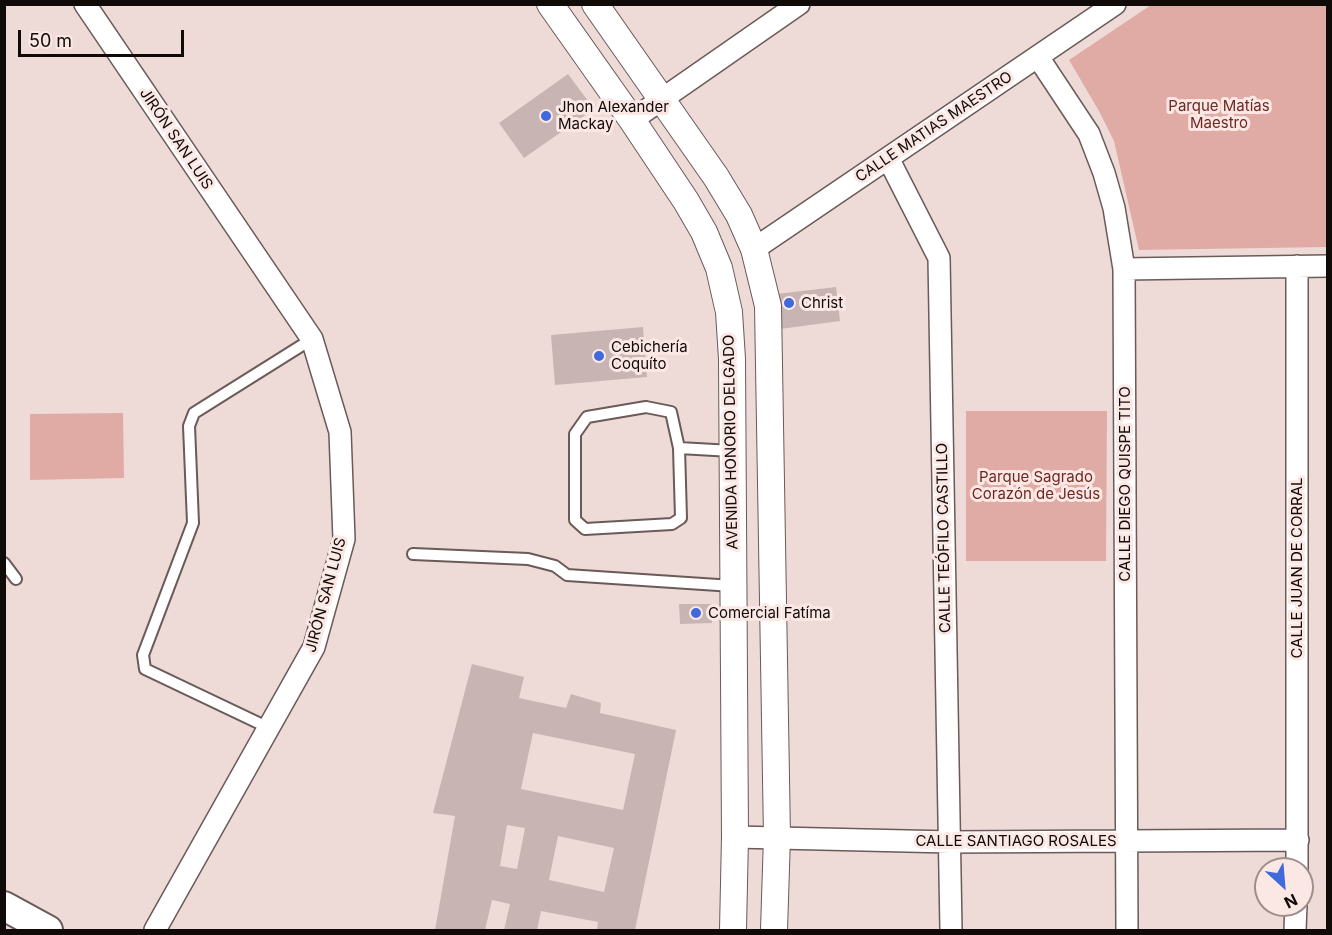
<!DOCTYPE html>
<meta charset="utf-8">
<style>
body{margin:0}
#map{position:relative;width:1332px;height:935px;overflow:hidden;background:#eedbd8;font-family:Inter,sans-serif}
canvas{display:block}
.frame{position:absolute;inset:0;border:6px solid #100a09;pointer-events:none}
.north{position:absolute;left:1254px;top:857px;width:60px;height:60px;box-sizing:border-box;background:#fbe8e5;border:2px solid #9d8f8d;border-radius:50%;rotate:154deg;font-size:16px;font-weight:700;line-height:24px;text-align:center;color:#100a09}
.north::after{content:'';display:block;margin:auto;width:21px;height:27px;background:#4069db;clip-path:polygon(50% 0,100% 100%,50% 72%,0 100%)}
.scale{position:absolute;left:18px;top:30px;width:166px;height:27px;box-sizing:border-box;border:3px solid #100a09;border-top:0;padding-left:8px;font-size:18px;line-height:21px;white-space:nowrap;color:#100a09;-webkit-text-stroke:4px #fbe8e5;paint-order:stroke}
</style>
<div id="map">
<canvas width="1332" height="935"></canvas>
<div class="frame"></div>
<div class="north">N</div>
<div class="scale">50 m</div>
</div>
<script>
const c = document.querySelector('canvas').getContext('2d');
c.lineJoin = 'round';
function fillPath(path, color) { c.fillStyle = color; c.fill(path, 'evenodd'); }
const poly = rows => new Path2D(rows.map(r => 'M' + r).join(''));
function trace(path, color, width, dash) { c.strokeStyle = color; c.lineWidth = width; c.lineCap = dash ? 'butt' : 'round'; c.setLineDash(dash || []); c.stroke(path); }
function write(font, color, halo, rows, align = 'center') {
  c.font = font + ' Inter,sans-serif'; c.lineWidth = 6; c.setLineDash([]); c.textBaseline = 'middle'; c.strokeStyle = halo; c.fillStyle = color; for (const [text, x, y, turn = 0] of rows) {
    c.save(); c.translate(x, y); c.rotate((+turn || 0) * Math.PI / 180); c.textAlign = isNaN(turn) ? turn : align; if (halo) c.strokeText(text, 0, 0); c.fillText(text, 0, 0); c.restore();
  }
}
const green = poly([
 [1151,5,1327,5,1327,247,1139,250,1114,141,1099,111,1069,60],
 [966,411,1107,411,1106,561,966,561],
 [123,413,124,478,30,480,30,414]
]);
const building = poly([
 [568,74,594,109,524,158,499,123],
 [836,287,840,321,780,329,776,294],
 [643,327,647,377,555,385,551,335],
 [679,604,712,604,712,623,680,624],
 [472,664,524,677,519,698,566,708,571,694,601,703,600,713,676,730,635,930,597,930,598,922,541,911,537,930,504,930,510,904,492,900,485,930,435,930,455,816,433,813],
 [533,733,635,754,623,810,521,789],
 [507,825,525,828,517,869,500,866],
 [558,836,614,848,604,892,549,880]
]);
const service = poly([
 [646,407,671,412,679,448,681,518,672,524,585,529,575,520,575,434,587,417,646,407],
 [679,448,732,451],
 [413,554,528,559,555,566,567,575,733,586],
 [4,563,16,579],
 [269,728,145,669,143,655,193,523,189,426,194,413,312,339]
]);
const minor = poly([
 [85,4,312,339,340,432,344,539,314,647,155,930],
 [1038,57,1089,134,1104,173,1114,208,1124,269,1127,930],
 [632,120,799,4],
 [888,158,939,258,951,930],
 [754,249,1115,4],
 [1297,266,1297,869],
 [1124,269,1328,266],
 [735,837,950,842,1298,840],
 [1295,930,1296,905]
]);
const tertiary = poly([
 [550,4,632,120,686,201,704,232,719,268,729,312,732,359,735,837,733,930],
 [595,4,716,177,739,215,754,249,768,306,777,837,774,930]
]);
const secondary = poly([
 [4,906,48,930]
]);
const markers = [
 [546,116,6,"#4069db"],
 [789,303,6,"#4069db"],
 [599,356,6,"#4069db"],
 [696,613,6,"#4069db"]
];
const parkNames = [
 ["Parque Matías",1219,106],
 ["Maestro",1219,123],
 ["Parque Sagrado",1036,477],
 ["Corazón de Jesús",1036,494]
];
const poiNames = [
 ["Jhon Alexander",558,107],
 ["Mackay",558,124],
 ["Christ",801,303],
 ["Cebichería",611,347],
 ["Coquíto",611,364],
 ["Comercial Fatíma",708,613]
];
const streetNames = [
 ["CALLE MATIAS MAESTRO",934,127,-34],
 ["JIRÓN SAN LUIS",176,139,56],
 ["AVENIDA HONORIO DELGADO",731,442,-91],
 ["CALLE DIEGO QUISPE TITO",1125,484,-90],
 ["CALLE TEÓFILO CASTILLO",944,538,-91],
 ["CALLE JUAN DE CORRAL",1297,568,-90],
 ["JIRÓN SAN LUIS",326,595,-75],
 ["CALLE SANTIAGO ROSALES",1016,841]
];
fillPath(green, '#e0aba4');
fillPath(building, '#c8b5b3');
trace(service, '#6a5a58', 14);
trace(minor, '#6a5a58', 24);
trace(tertiary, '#6a5a58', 28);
trace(secondary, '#6a5a58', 32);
trace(service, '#fff', 10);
trace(minor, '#fff', 21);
trace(tertiary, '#fff', 26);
trace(secondary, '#fff', 28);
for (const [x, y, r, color] of markers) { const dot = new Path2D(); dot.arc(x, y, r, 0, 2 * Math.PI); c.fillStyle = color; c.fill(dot); trace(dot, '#fbe8e5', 2); }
write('15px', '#6e2722', '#fbe8e5', parkNames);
write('15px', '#100a09', '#fbe8e5', poiNames, 'left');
write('15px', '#100a09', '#fbe8e5', streetNames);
</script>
